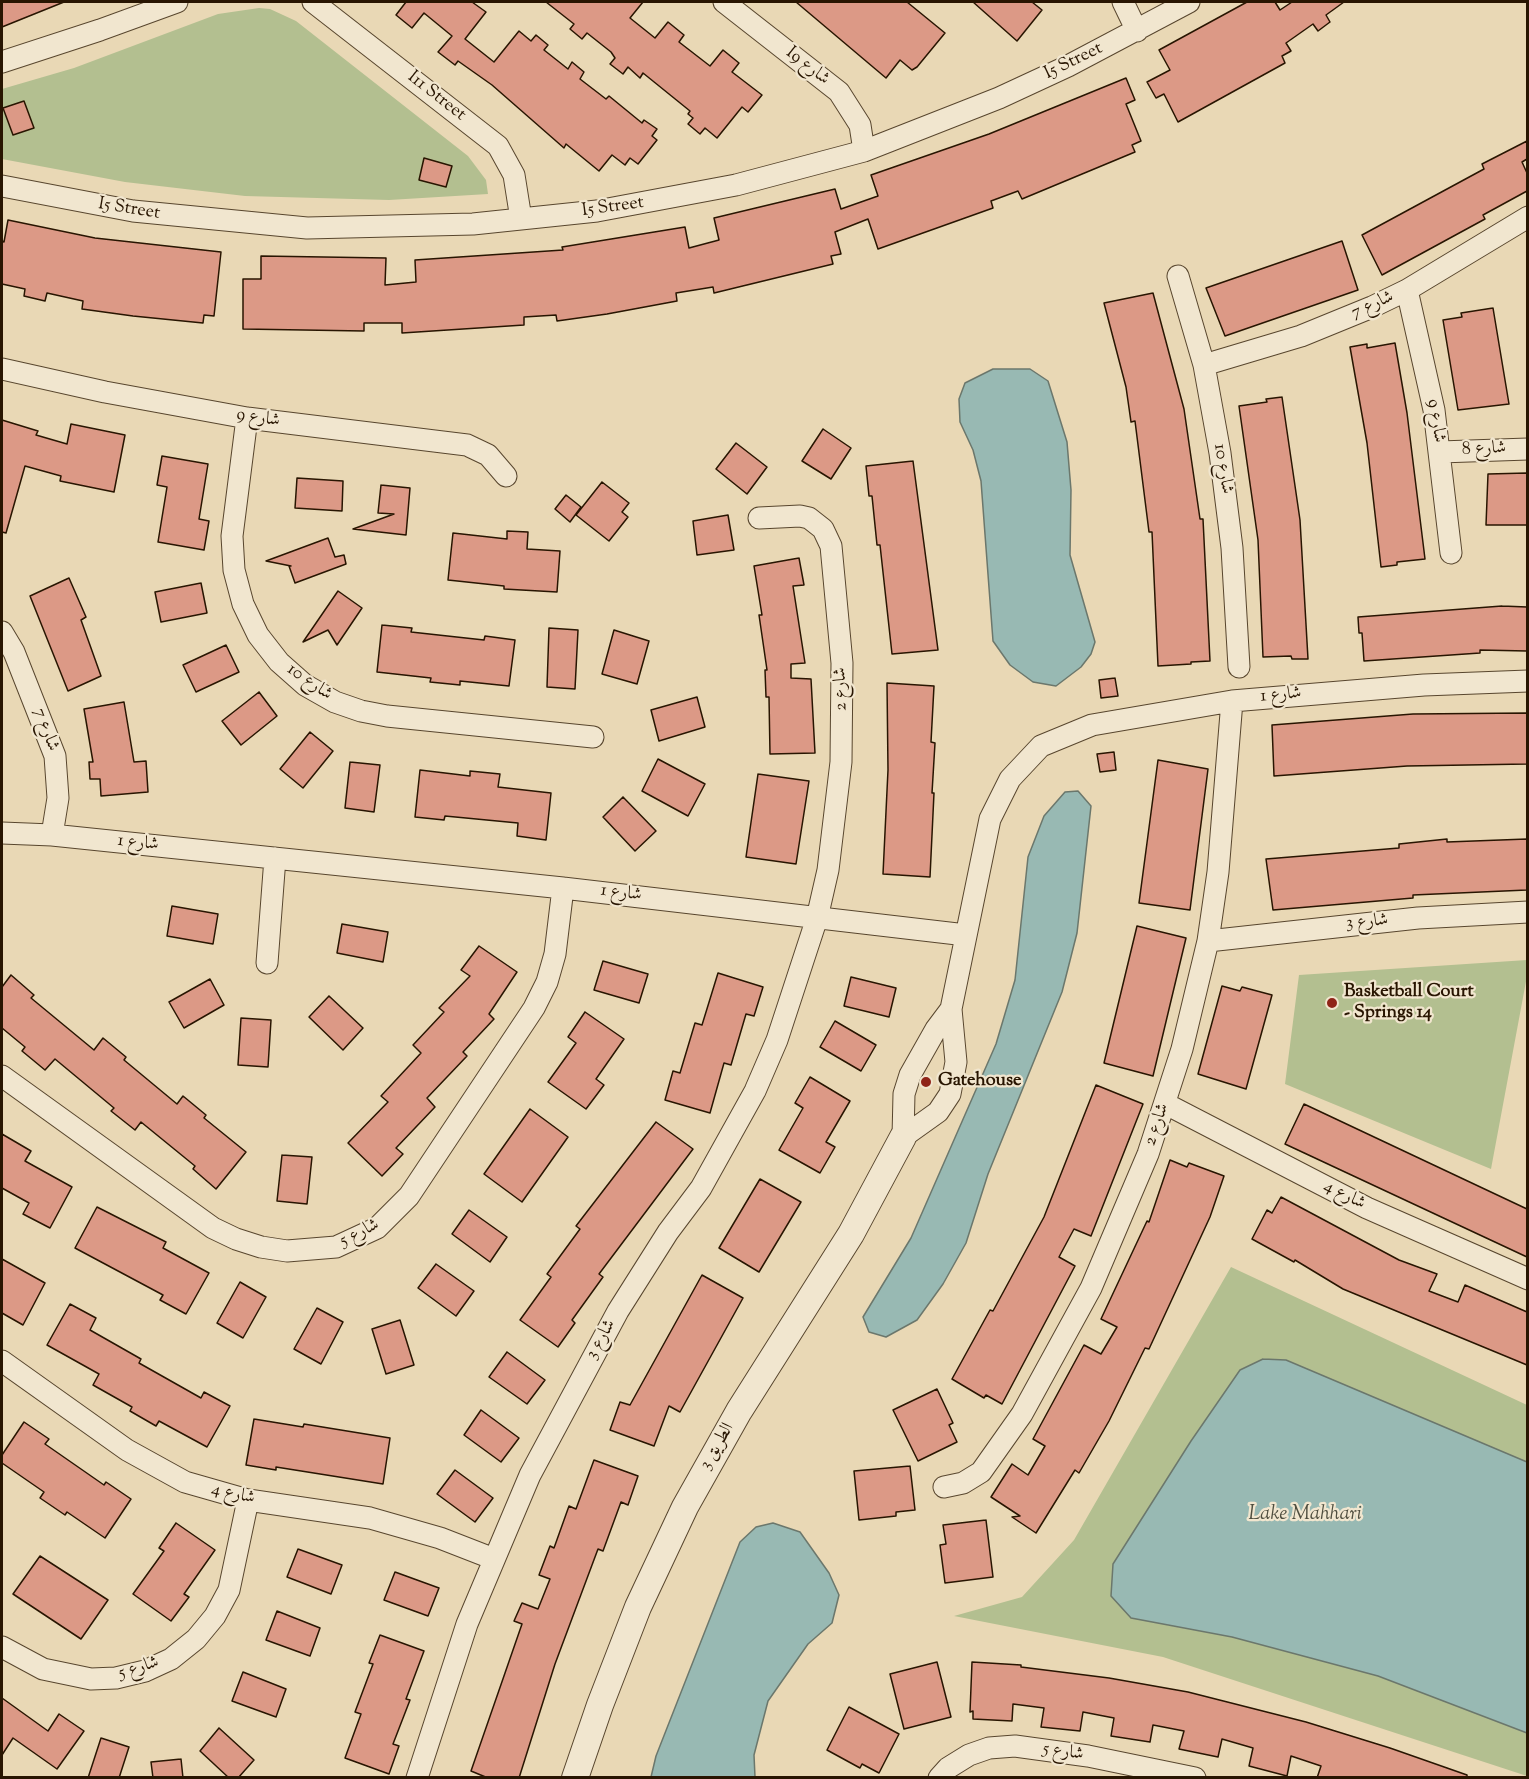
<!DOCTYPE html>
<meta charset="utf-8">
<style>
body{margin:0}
#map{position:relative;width:1529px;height:1779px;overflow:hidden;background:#e9d8b5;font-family:"Sorts Mill Goudy",serif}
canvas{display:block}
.frame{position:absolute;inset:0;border:3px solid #281501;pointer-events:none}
</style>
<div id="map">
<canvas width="1529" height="1779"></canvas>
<div class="frame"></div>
</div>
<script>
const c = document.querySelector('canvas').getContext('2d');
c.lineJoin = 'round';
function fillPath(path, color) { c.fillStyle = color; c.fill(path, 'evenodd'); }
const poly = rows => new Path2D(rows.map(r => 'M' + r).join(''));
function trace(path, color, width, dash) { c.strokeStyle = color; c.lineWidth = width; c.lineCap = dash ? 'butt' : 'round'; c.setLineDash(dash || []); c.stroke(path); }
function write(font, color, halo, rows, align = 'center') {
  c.font = font + ' "Sorts Mill Goudy",Amiri,serif'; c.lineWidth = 4.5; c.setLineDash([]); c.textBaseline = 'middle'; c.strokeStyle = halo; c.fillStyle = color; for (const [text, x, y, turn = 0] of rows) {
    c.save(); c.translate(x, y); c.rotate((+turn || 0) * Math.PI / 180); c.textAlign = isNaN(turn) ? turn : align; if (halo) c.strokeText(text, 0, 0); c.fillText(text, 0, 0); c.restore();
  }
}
const green = poly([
 [259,8,270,9,296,21,468,156,486,180,488,194,389,200,245,196,125,182,2,159,2,89,74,68,218,14],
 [1527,960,1527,976,1491,1169,1285,1084,1299,975],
 [1231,1267,1527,1405,1527,1462,1286,1360,1263,1359,1240,1370,1191,1441,1113,1564,1167,1625,1232,1637,1378,1676,1527,1733,1527,1776,1163,1657,954,1616,1022,1597,1074,1540]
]);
const water = poly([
 [993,369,1030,369,1048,381,1067,442,1071,490,1070,555,1095,642,1091,654,1081,667,1056,686,1033,682,1010,665,993,641,981,481,973,450,960,422,959,399,965,383,993,369],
 [1078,791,1091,806,1077,933,1062,992,988,1174,966,1243,943,1284,917,1320,886,1337,869,1332,863,1317,911,1238,996,1044,1015,980,1028,857,1044,816,1065,792,1078,791],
 [1263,1359,1286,1360,1527,1462,1527,1733,1378,1676,1232,1637,1131,1618,1111,1596,1113,1564,1191,1441,1240,1370,1263,1359],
 [773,1523,800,1532,829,1573,839,1595,832,1623,808,1644,768,1701,754,1755,755,1777,651,1777,656,1756,740,1542,756,1527,773,1523]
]);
const building = poly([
 [2,2,64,2,2,27,2,2],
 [406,2,472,2,486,12,465,39,494,62,519,31,531,41,536,35,548,45,544,50,568,69,572,62,584,72,580,79,606,99,609,96,642,123,644,120,657,129,652,136,657,140,638,164,630,158,625,165,612,155,599,171,566,144,564,148,492,85,458,61,455,65,438,52,452,36,424,13,412,28,396,15,406,2],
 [546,2,643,2,630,18,655,38,668,22,684,35,679,42,710,66,723,50,739,63,732,72,762,95,748,112,742,107,717,138,705,128,700,134,688,124,693,118,688,114,690,111,643,73,640,78,628,67,623,74,610,64,615,58,611,52,587,33,582,39,570,29,574,24,546,2],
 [796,2,907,2,945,33,917,67,912,70,900,60,886,78,796,2],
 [973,2,1032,2,1042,10,1017,41,973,2],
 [1247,2,1275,2,1280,10,1292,2,1344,2,1326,15,1330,22,1318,31,1313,24,1286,43,1291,51,1282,56,1285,63,1178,122,1164,94,1156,98,1147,82,1170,70,1159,50,1247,2],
 [1126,78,1135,100,1126,104,1141,141,1132,145,1135,152,1022,199,1018,191,991,201,993,208,878,249,868,219,835,232,841,254,831,256,833,264,714,293,713,287,676,293,677,301,607,314,557,321,556,315,524,317,524,325,402,333,402,323,364,323,364,331,243,329,243,279,261,279,261,256,386,258,385,285,416,282,415,260,563,250,562,247,685,227,689,248,719,240,714,218,835,189,841,209,878,196,871,175,989,134,1126,78],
 [24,101,34,128,13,135,3,108,24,101],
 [1527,141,1527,159,1522,162,1527,173,1527,191,1483,215,1485,219,1382,275,1362,235,1484,169,1482,164,1527,141],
 [424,158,452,166,446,187,419,180,424,158],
 [8,220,95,238,221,252,214,316,204,315,203,323,133,316,82,309,83,301,47,293,45,301,24,296,25,289,2,284,2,241,4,242,8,220],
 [1342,241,1358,290,1225,336,1206,288,1342,241],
 [1153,293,1184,409,1200,519,1203,519,1210,661,1191,662,1191,664,1158,666,1152,532,1149,532,1135,421,1131,422,1126,387,1104,303,1153,293],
 [1493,308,1509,404,1458,410,1443,320,1462,317,1461,313,1493,308],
 [1395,343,1407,413,1425,559,1397,562,1397,565,1381,567,1367,443,1350,347,1367,344,1367,348,1395,343],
 [1282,397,1300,520,1308,659,1292,659,1291,656,1263,657,1258,540,1239,406,1267,402,1266,399,1282,397],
 [2,420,38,431,36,435,67,444,71,424,125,435,114,492,60,481,61,476,25,466,6,533,2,532,2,420],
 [823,429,851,448,831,479,802,461,823,429],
 [736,443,767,467,747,494,716,469,736,443],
 [162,456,208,464,199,519,209,521,204,550,158,542,167,487,157,485,162,456],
 [913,461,938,650,892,654,880,545,877,545,872,496,869,496,866,466,913,461],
 [1527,473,1527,525,1486,525,1488,474,1527,473],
 [297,478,343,481,342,511,295,508,297,478],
 [602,482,629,503,622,512,628,517,609,541,576,515,602,482],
 [381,485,410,488,406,535,353,529,394,514,378,513,381,485],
 [566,495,581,507,570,522,555,509,566,495],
 [728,515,734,550,697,555,693,521,728,515],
 [507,531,528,532,527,549,560,551,557,592,504,589,504,586,448,580,453,533,507,539,507,531],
 [328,538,335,557,344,555,346,564,295,583,289,566,291,566,266,561,328,538],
 [799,558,804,585,793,586,805,663,791,664,791,678,811,679,815,753,770,754,769,697,766,697,765,670,767,670,759,615,762,615,754,566,799,558],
 [69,578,86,617,81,620,101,676,68,691,30,596,69,578],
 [201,583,207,613,161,622,155,592,201,583],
 [338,591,362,608,337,645,328,630,303,642,338,591],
 [1502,606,1527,607,1527,651,1480,650,1480,653,1364,661,1362,633,1359,633,1358,617,1502,606],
 [382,625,412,628,411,632,484,640,485,636,515,640,509,686,460,681,460,685,430,682,431,678,377,672,382,625],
 [549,628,578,630,575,689,547,687,549,628],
 [614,630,649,641,637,684,602,674,614,630],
 [226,645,239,672,196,692,183,665,226,645],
 [1115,678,1118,696,1101,698,1099,680,1115,678],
 [887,683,934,686,931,742,935,743,932,793,934,793,930,877,883,874,888,770,887,683],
 [259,692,277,716,241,745,222,721,259,692],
 [697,697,705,727,659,741,651,710,697,697],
 [124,702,134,762,146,761,148,792,101,796,100,779,90,779,89,762,93,762,84,709,124,702],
 [1527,713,1527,764,1407,766,1274,776,1272,725,1413,714,1527,713],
 [310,732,333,751,303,788,280,769,310,732],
 [1114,752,1116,770,1100,772,1097,754,1114,752],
 [658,759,705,784,688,816,642,791,658,759],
 [1158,760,1208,769,1190,910,1139,903,1158,760],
 [350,762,380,765,374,812,345,808,350,762],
 [420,770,470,776,470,771,500,774,498,787,551,793,546,840,517,836,518,823,445,816,444,820,415,817,420,770],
 [758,774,809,781,796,864,746,857,758,774],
 [623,797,656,831,635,851,603,817,623,797],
 [1447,839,1447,842,1527,839,1527,890,1413,895,1413,898,1273,910,1266,859,1399,848,1399,844,1447,839],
 [172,906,218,914,213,944,167,936,172,906],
 [342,924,388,932,383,962,337,953,342,924],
 [1137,926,1186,938,1153,1076,1104,1063,1137,926],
 [479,946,517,972,489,1014,494,1019,463,1052,467,1056,427,1098,435,1107,396,1148,403,1154,382,1176,348,1143,388,1102,381,1096,421,1053,413,1045,444,1012,439,1008,470,976,461,970,479,946],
 [603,961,648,974,639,1003,594,990,603,961],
 [718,973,763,987,754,1016,746,1014,731,1065,724,1063,710,1113,665,1100,673,1071,680,1073,695,1023,702,1025,718,973],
 [11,975,34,995,31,998,94,1050,103,1038,126,1057,124,1060,177,1104,183,1096,206,1115,204,1118,246,1152,216,1189,193,1169,195,1166,141,1122,135,1130,111,1111,114,1108,55,1059,45,1070,22,1051,25,1047,2,1028,2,987,11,975],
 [851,977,896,988,889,1017,844,1006,851,977],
 [210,979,224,1005,184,1028,169,1002,210,979],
 [1222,986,1240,991,1242,987,1272,995,1246,1089,1198,1074,1222,986],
 [329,996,363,1028,343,1050,309,1017,329,996],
 [585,1012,624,1039,596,1079,604,1085,586,1109,548,1082,576,1043,568,1037,585,1012],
 [241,1018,271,1020,268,1067,238,1065,241,1018],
 [835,1021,876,1045,861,1071,820,1047,835,1021],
 [810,1077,850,1101,826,1142,835,1147,820,1173,779,1150,803,1108,795,1103,810,1077],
 [1096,1085,1143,1104,1091,1236,1074,1229,1059,1257,1075,1266,1002,1404,986,1395,984,1398,952,1379,990,1310,993,1311,1044,1217,1096,1085],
 [1304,1104,1527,1209,1527,1257,1285,1144,1304,1104],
 [530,1109,568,1137,522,1202,484,1174,530,1109],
 [656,1122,693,1149,599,1274,603,1277,572,1320,575,1323,558,1347,520,1320,551,1277,547,1274,580,1229,576,1226,656,1122],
 [2,1134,31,1151,25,1161,72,1187,50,1228,23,1214,29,1203,2,1188,2,1134],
 [282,1155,312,1157,307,1204,277,1201,282,1155],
 [1170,1160,1187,1167,1189,1163,1224,1176,1210,1217,1149,1349,1145,1348,1109,1421,1079,1473,1075,1470,1036,1533,1012,1517,1020,1516,991,1497,1012,1464,1028,1475,1045,1446,1033,1439,1084,1345,1101,1354,1117,1327,1101,1319,1147,1221,1149,1222,1170,1160],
 [760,1179,801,1202,759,1272,719,1248,760,1179],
 [1281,1197,1399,1260,1437,1274,1429,1291,1458,1302,1465,1285,1527,1312,1527,1365,1343,1289,1295,1260,1294,1262,1252,1239,1267,1210,1272,1213,1281,1197],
 [97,1207,166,1242,163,1248,209,1273,186,1314,160,1300,163,1295,75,1248,97,1207],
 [469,1210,507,1237,490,1262,452,1234,469,1210],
 [2,1259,45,1283,23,1325,2,1313,2,1259],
 [436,1264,474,1291,456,1316,418,1288,436,1264],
 [702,1275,743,1298,680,1412,669,1406,654,1446,610,1430,620,1402,630,1405,702,1275],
 [240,1282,266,1297,243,1338,217,1323,240,1282],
 [70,1304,96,1318,90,1330,141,1359,139,1363,201,1398,204,1392,230,1406,207,1447,159,1421,156,1426,130,1411,132,1407,93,1385,99,1374,47,1345,70,1304],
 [317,1308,343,1322,321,1364,294,1349,317,1308],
 [400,1320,414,1365,386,1374,372,1329,400,1320],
 [507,1352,545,1380,527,1404,489,1377,507,1352],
 [937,1389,953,1423,949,1425,957,1442,918,1461,893,1410,937,1389],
 [481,1410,519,1438,501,1462,464,1435,481,1410],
 [254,1419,303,1427,304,1424,390,1438,383,1484,276,1467,276,1470,246,1465,254,1419],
 [24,1422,49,1439,45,1444,104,1485,106,1482,131,1499,105,1538,67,1512,65,1515,40,1498,44,1492,2,1463,2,1455,24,1422],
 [594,1460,638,1476,628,1505,621,1502,603,1551,598,1549,555,1664,519,1778,488,1778,471,1771,522,1624,514,1621,522,1603,538,1609,550,1579,539,1575,550,1546,554,1548,569,1506,576,1509,594,1460],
 [910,1466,915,1510,896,1512,896,1516,859,1520,854,1471,910,1466],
 [455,1470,493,1498,475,1522,437,1494,455,1470],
 [986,1520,993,1577,945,1583,940,1545,946,1544,943,1525,986,1520],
 [176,1523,215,1550,184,1594,189,1597,171,1621,133,1594,164,1551,159,1548,176,1523],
 [298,1549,342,1565,331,1594,287,1577,298,1549],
 [40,1556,108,1600,81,1639,13,1594,40,1556],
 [395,1572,439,1588,428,1616,384,1600,395,1572],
 [277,1611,320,1628,310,1656,266,1640,277,1611],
 [380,1635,424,1651,406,1699,410,1700,393,1744,399,1746,389,1774,345,1758,361,1714,355,1712,373,1664,369,1663,380,1635],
 [937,1662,951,1717,904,1729,890,1674,937,1662],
 [972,1662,1021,1665,1021,1667,1109,1678,1188,1692,1306,1722,1390,1748,1467,1775,1467,1778,1317,1778,1321,1766,1291,1756,1287,1776,1249,1766,1253,1748,1222,1739,1218,1757,1179,1749,1184,1731,1153,1725,1150,1742,1111,1736,1114,1718,1083,1712,1080,1731,1041,1727,1044,1708,1013,1704,1012,1721,973,1719,973,1711,970,1712,972,1662],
 [243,1672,286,1689,276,1717,232,1701,243,1672],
 [2,1698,48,1731,59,1714,84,1731,57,1769,13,1738,2,1755,2,1698],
 [849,1707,899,1734,879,1773,862,1764,860,1768,827,1750,849,1707],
 [219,1728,254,1760,238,1778,229,1778,200,1751,219,1728],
 [101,1738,129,1747,119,1778,88,1778,101,1738],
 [181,1759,183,1778,153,1778,151,1762,181,1759]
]);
const minor = poly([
 [313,2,498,146,514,175,521,219],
 [724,2,839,92,860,125,864,151],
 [1123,2,1137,31],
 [2,62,100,30,177,2],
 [2,186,133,211,307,228,473,224,597,211,736,185,864,151,999,98,1068,66,1189,2],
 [1178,276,1204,365,1220,453,1232,548,1239,667],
 [1407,290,1434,410,1451,553],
 [1204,365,1301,336,1372,307,1407,290,1528,217],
 [2,369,105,392,247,418,467,445,488,455,506,476],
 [247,418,232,536,234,570,243,604,258,635,279,662,305,685,335,702,361,711,387,716,593,737],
 [1440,452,1528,449],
 [2,632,14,652,55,756,58,798,52,835],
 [2,833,52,835,563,888,966,935],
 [1208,941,1418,918,1528,912],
 [267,963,275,858],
 [951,1009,936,1029,910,1075,904,1094,903,1137,938,1112,950,1094,956,1062,951,1009,990,819,1010,779,1041,746,1092,725,1232,701,1424,685,1528,681],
 [2,1076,213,1228,236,1239,261,1247,287,1251,336,1247,377,1228,409,1196,534,1008,547,982,555,954,563,888],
 [1166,1104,1367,1208,1528,1279],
 [2,1361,127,1450,185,1482,248,1500,370,1518,440,1538,494,1559],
 [944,1487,963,1483,981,1472,1022,1414,1091,1288,1148,1154,1182,1049,1208,941,1218,872,1232,701],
 [2,1647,43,1669,91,1679,116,1678,145,1671,171,1659,196,1639,215,1616,229,1590,248,1500],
 [417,1778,467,1624,530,1475,618,1311,668,1232,701,1188,755,1091,777,1040,817,918,828,870,841,762,842,663,831,546,823,529,809,518,800,516,759,518],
 [939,1778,948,1768,969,1755,989,1748,1015,1746,1088,1756,1195,1778]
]);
const tertiary = poly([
 [575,1778,600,1705,638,1607,685,1507,739,1411,851,1234,903,1137]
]);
const markers = [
 [1332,1003,6,"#8f2418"],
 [926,1082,6,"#8f2418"]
];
const streetNames = [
 ["I5 Street",1074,62,-26],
 ["I9 شارع",807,67,38],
 ["I11 Street",436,97,38],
 ["I5 Street",613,208,-8],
 ["I5 Street",129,210,9],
 ["شارع 7",1373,306,-24],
 ["شارع 9",258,419,9],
 ["شارع 9",1435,421,81],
 ["شارع 8",1484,450,-2],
 ["شارع 10",1222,469,81],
 ["شارع 10",309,683,35],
 ["شارع 2",842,689,-91],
 ["شارع 1",1281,696,-5],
 ["شارع 7",45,730,70],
 ["شارع 1",138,844,6],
 ["شارع 1",621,894,7],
 ["شارع 3",1367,923,-5],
 ["شارع 2",1158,1125,-71],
 ["شارع 4",1344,1196,27],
 ["شارع 5",360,1234,-27],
 ["شارع 3",602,1340,-61],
 ["3 الطريق",718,1447,-60],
 ["شارع 4",233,1495,13],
 ["شارع 5",139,1669,-17],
 ["شارع 5",1063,1753,8]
];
const poiNames = [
 ["Basketball Court",1344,993],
 ["- Springs 14",1344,1014],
 ["Gatehouse",938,1082]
];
const waterNames = [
 ["Lake Mahhari",1305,1516]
];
fillPath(green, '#b3bf90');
fillPath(water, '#98b9b3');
trace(water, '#6b776c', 1.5);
fillPath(building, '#dc9986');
trace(building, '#281501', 1.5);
trace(minor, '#58462e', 23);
trace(tertiary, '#58462e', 28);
trace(minor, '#f1e6cf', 21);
trace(tertiary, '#f1e6cf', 26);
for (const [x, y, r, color] of markers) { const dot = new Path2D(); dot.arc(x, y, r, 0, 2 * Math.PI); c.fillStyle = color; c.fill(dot); trace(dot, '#f1e6cf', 2); }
write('18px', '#281501', '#f1e6cf', streetNames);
write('bold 18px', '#281501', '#f1e6cf', poiNames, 'left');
write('italic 20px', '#4f4e3f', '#f1e6cf', waterNames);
</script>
